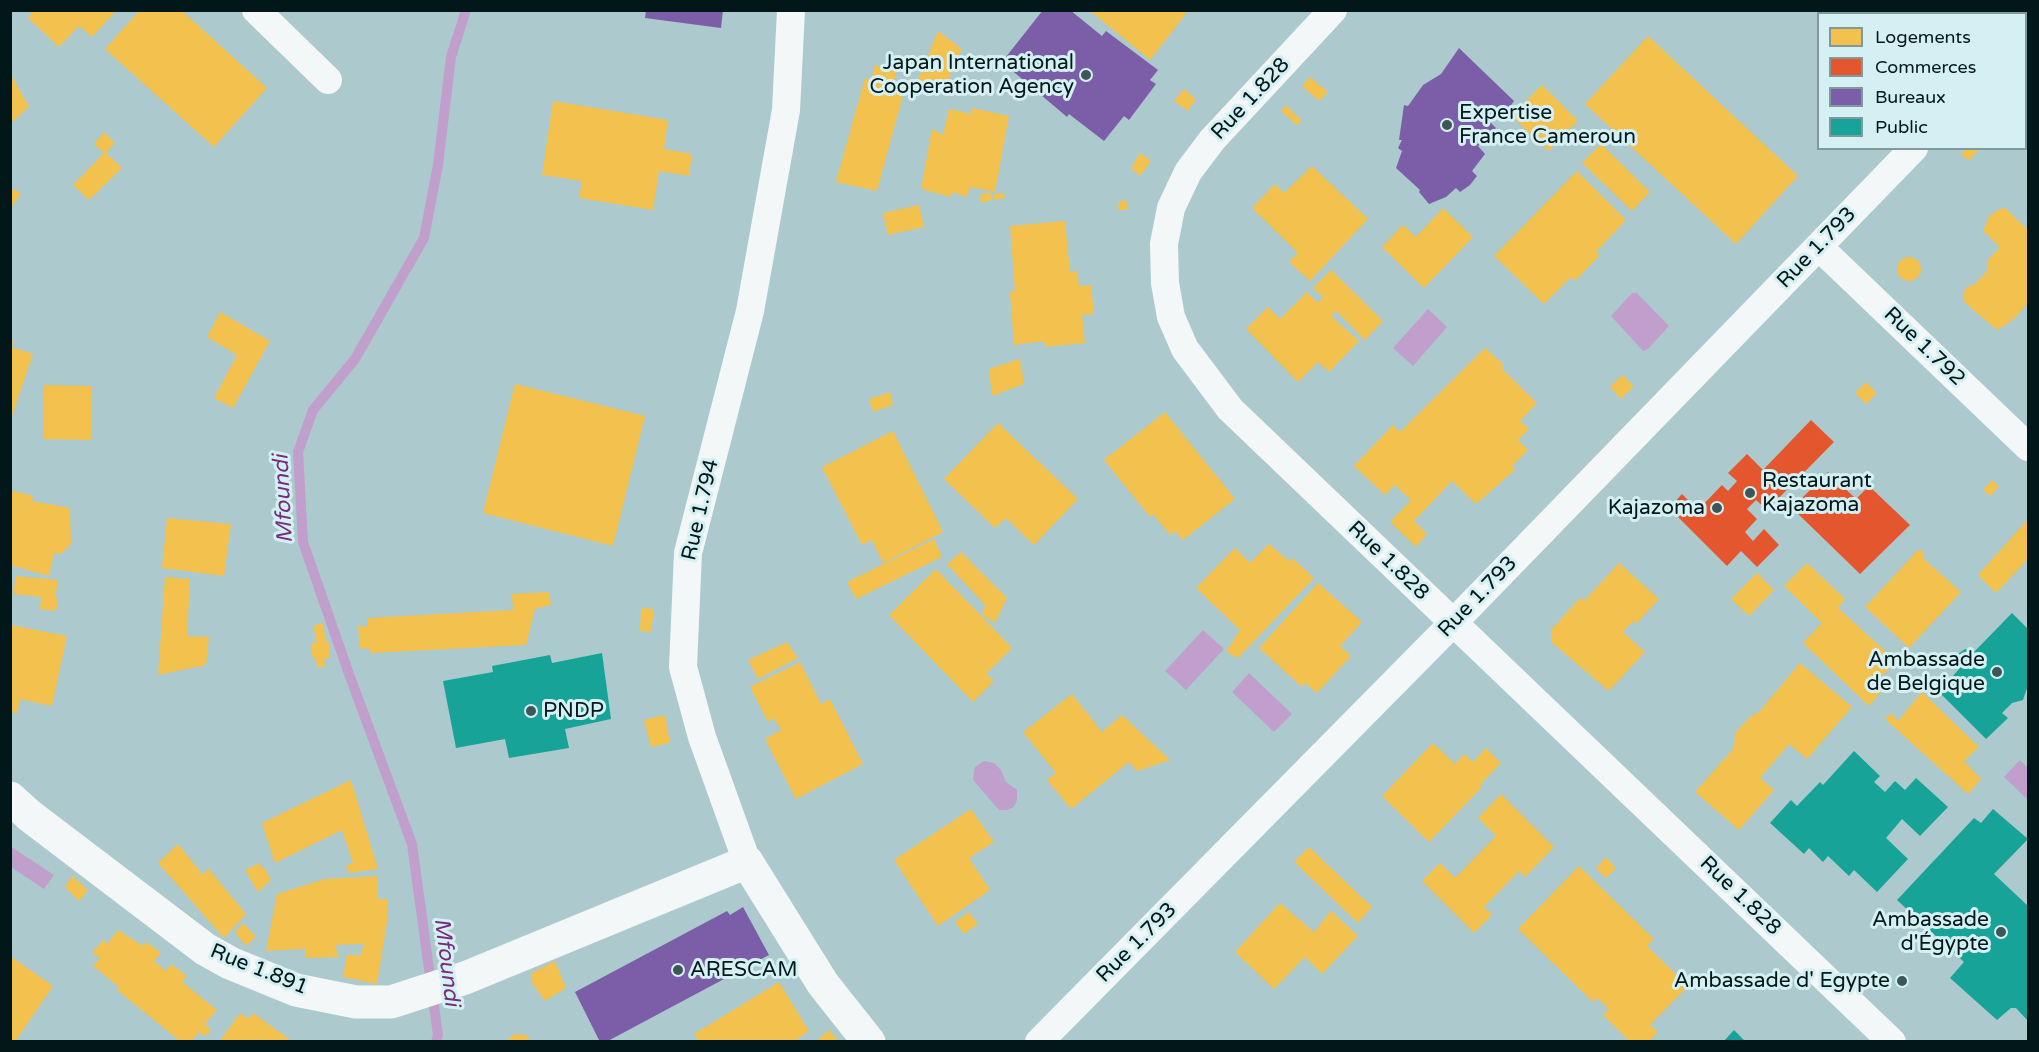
<!DOCTYPE html>
<meta charset="utf-8">
<style>
body{margin:0}
#map{position:relative;width:2039px;height:1052px;overflow:hidden;background:#accacd;font-family:"Varela Round",sans-serif}
canvas{display:block}
.frame{position:absolute;inset:0;border:12px solid #021719;pointer-events:none}
.legend{position:absolute;left:1817px;top:12px;width:210px;height:138px;box-sizing:border-box;background:#d5f0f3;border:2px solid #81999c;margin:0;padding:8px 10px;list-style:none;font-size:18px;color:#021719}
.legend li{display:flex;align-items:center;gap:12px;height:30px}
.legend b{width:30px;border:2px solid #81999c}
</style>
<div id="map">
<canvas width="2039" height="1052"></canvas>
<div class="frame"></div>
<ul class="legend">
<li><b style="height:16px;background:#f2c14e"></b>Logements</li>
<li><b style="height:16px;background:#e4572e"></b>Commerces</li>
<li><b style="height:16px;background:#7b5ea7"></b>Bureaux</li>
<li><b style="height:16px;background:#17a398"></b>Public</li>
</ul>
</div>
<script>
const c = document.querySelector('canvas').getContext('2d');
c.lineJoin = 'round';
function fillPath(path, color) { c.fillStyle = color; c.fill(path, 'evenodd'); }
const poly = rows => new Path2D(rows.map(r => 'M' + r).join(''));
function trace(path, color, width, dash) { c.strokeStyle = color; c.lineWidth = width; c.lineCap = dash ? 'butt' : 'round'; c.setLineDash(dash || []); c.stroke(path); }
function write(font, color, halo, rows, align = 'center') {
  c.font = font + ' "Varela Round",sans-serif'; c.lineWidth = 6; c.setLineDash([]); c.textBaseline = 'middle'; c.strokeStyle = halo; c.fillStyle = color; for (const [text, x, y, turn = 0] of rows) {
    c.save(); c.translate(x, y); c.rotate((+turn || 0) * Math.PI / 180); c.textAlign = isNaN(turn) ? turn : align; if (halo) c.strokeText(text, 0, 0); c.fillText(text, 0, 0); c.restore();
  }
}
const water = poly([
 [1632,293,1637,293,1669,326,1648,349,1643,351,1611,316],
 [1428,309,1447,327,1413,366,1393,348],
 [1203,630,1224,649,1186,690,1165,671],
 [1249,673,1292,714,1274,732,1232,692],
 [2020,760,2028,768,2028,800,2004,777],
 [984,761,994,763,1001,770,1006,782,1017,790,1017,800,1014,807,1007,810,999,810,973,780,975,767],
 [10,846,54,875,44,889,11,867]
]);
const homes = poly([
 [29,10,117,10,92,37,79,26,59,47,28,18,32,13],
 [140,10,181,10,267,88,214,147,105,49],
 [1089,10,1189,10,1150,60],
 [938,31,962,49,946,85,941,83,938,89,918,80],
 [1648,36,1798,176,1736,244,1585,104],
 [875,65,897,71,893,85,905,88,877,191,836,182,865,78,871,80],
 [10,73,29,107,10,124],
 [1310,77,1328,92,1319,101,1302,86],
 [1542,85,1578,121,1549,151,1511,116],
 [1184,89,1196,99,1188,111,1174,101],
 [553,101,668,120,664,149,692,154,689,176,659,171,653,210,579,198,582,181,542,175],
 [1286,105,1302,121,1297,125,1281,111],
 [972,108,1009,116,995,192,970,187,967,197,952,192,951,197,921,189,932,129,943,135,949,109,971,114],
 [104,132,115,143,106,153,122,168,89,200,73,185,104,153,94,144],
 [1601,144,1650,192,1632,211,1582,163],
 [1967,148,1980,148,1969,161,1961,154],
 [1140,153,1151,161,1140,176,1131,168],
 [1312,166,1368,219,1310,281,1289,262,1298,253,1252,208,1275,184,1284,193],
 [1577,171,1626,220,1596,252,1600,255,1575,281,1571,277,1544,304,1494,256],
 [10,187,21,194,10,209],
 [990,192,992,200,981,203,980,195],
 [1004,193,1005,198,993,200,994,194],
 [1119,201,1127,201,1127,210,1118,210],
 [919,205,924,227,888,235,883,213],
 [2004,207,2027,229,2028,228,2028,303,2013,320,1997,330,1963,301,1965,288,1975,284,1987,271,1987,261,2000,247,1983,231,1990,215],
 [1443,208,1473,237,1424,288,1382,247,1403,225,1416,237],
 [1065,221,1070,272,1077,271,1079,286,1091,285,1094,314,1082,315,1085,343,1045,347,1044,341,1014,345,1010,292,1015,291,1010,226],
 '1897 269a12 12 0 1 1 24 0a12 12 0 1 1-24 0Z',
 [1331,270,1383,321,1365,340,1336,311,1331,316,1359,341,1329,372,1318,362,1298,382,1246,329,1268,307,1280,319,1307,292,1318,303,1323,297,1313,288],
 [220,312,270,341,233,408,214,398,237,355,207,337],
 [10,340,13,341,12,347,33,354,12,416,10,415],
 [1485,348,1504,365,1501,368,1537,403,1520,421,1529,429,1518,440,1528,450,1512,466,1515,470,1476,504,1452,481,1414,521,1427,534,1416,547,1390,522,1411,500,1395,485,1385,495,1354,466,1393,425,1400,432],
 [1020,359,1024,384,992,396,989,369],
 [1622,375,1634,386,1621,399,1610,387],
 [1866,382,1877,393,1866,404,1855,393],
 [515,384,645,416,613,546,483,513],
 [44,385,92,386,91,440,44,439],
 [890,392,893,405,873,412,869,399],
 [1165,412,1235,499,1183,540,1175,531,1170,535,1153,514,1150,517,1104,460],
 [998,423,1078,499,1034,545,1006,518,995,528,944,479],
 [893,431,943,532,883,563,872,540,862,545,822,467],
 [1992,480,1999,487,1990,496,1983,490],
 [10,490,33,496,32,501,70,508,71,544,61,554,54,553,49,576,10,565],
 [167,518,231,524,224,576,162,568],
 [2028,519,2028,559,1996,593,1978,575],
 [934,539,942,557,856,599,847,582],
 [1269,544,1289,561,1292,558,1314,578,1238,658,1226,652,1240,630,1196,588,1235,548,1250,563],
 [1918,550,1923,551,1924,559,1961,592,1909,648,1865,607],
 [961,552,1007,598,995,623,982,615,985,605,947,564],
 [1619,563,1659,599,1636,624,1633,621,1623,632,1645,652,1609,691,1551,642,1551,630,1580,598,1584,601],
 [1807,563,1845,599,1838,608,1897,662,1878,679,1885,687,1869,706,1803,643,1822,623,1784,586],
 [936,569,1012,648,986,674,994,681,973,702,889,615],
 [1757,573,1774,590,1749,616,1731,599],
 [16,576,58,580,55,598,58,598,56,611,40,609,41,597,13,594],
 [165,577,190,579,187,636,209,637,206,665,158,675],
 [1318,583,1362,622,1340,646,1351,656,1317,693,1305,683,1302,687,1259,648],
 [549,592,551,605,535,609,526,645,370,653,370,648,360,649,358,626,368,627,367,618,514,610,511,594],
 [641,608,654,609,651,632,640,631],
 [323,623,326,642,329,642,329,658,324,659,325,667,317,667,316,658,312,657,311,643,317,642,313,626],
 [10,625,67,636,52,706,20,699,17,713,10,712],
 [787,642,798,658,758,679,748,660],
 [800,662,821,704,830,699,863,764,796,799,765,739,781,730,774,718,768,722,750,687],
 [1800,663,1852,707,1807,759,1789,744,1760,778,1774,790,1739,830,1695,792,1734,748,1735,733,1750,717,1759,712],
 [1922,692,1979,747,1964,761,1981,779,1968,794,1885,719,1891,713,1898,721],
 [1072,694,1102,732,1122,715,1170,760,1137,771,1129,762,1071,809,1047,780,1056,773,1023,732],
 [665,715,670,743,651,747,644,720],
 [1433,743,1455,764,1464,754,1473,762,1486,748,1501,763,1480,785,1482,787,1429,842,1382,796],
 [351,780,378,869,349,873,346,866,353,863,342,830,275,863,262,823],
 [1501,794,1554,847,1525,877,1519,871,1484,907,1492,915,1474,933,1422,881,1440,863,1455,878,1496,836,1478,818],
 [971,809,994,842,969,858,990,890,938,926,894,860],
 [178,844,203,875,208,868,246,914,224,938,158,863],
 [1309,847,1372,907,1358,923,1294,862],
 [1606,857,1616,868,1606,878,1596,868],
 [259,863,262,868,264,867,271,880,258,892,245,870],
 [1579,866,1654,939,1647,946,1688,986,1650,1025,1658,1032,1649,1042,1630,1042,1603,1015,1609,1009,1597,998,1593,1002,1518,929],
 [72,876,88,890,79,901,65,887],
 [377,876,378,899,387,899,387,922,377,984,343,977,347,954,360,956,364,944,335,945,339,957,305,958,305,949,266,951,277,894,325,879],
 [1280,903,1314,932,1331,911,1358,936,1322,974,1305,957,1274,989,1235,952],
 [969,912,978,924,964,934,955,922],
 [243,923,256,937,246,946,235,932],
 [118,930,143,946,146,942,161,953,154,961,166,971,171,964,187,976,182,982,217,1010,205,1024,211,1030,209,1033,204,1036,199,1032,191,1042,181,1042,117,990,119,987,93,966,100,958,92,953,103,940,107,944],
 [10,956,53,986,15,1042,10,1042],
 [555,961,566,988,545,1001,532,983,532,973],
 [779,982,809,1031,793,1042,699,1042,694,1034],
 [240,1013,248,1019,253,1013,293,1042,219,1042],
 [829,1030,840,1042,815,1042,821,1037],
 [514,1034,526,1035,532,1042,505,1042]
]);
const shops = poly([
 [1811,420,1834,442,1767,510,1756,500,1747,509,1757,519,1745,532,1753,541,1764,529,1779,545,1757,567,1741,551,1727,566,1669,508,1682,494,1698,510,1722,485,1728,491,1737,481,1728,473,1747,454,1763,470],
 [1828,472,1856,499,1869,486,1910,525,1860,574,1792,508]
]);
const offices = poly([
 [646,10,723,10,721,28,645,18],
 [1043,10,1070,10,1102,36,1106,31,1158,70,1150,80,1156,84,1129,120,1124,116,1104,141,1069,114,1067,117,1002,62],
 [1459,48,1514,101,1505,114,1490,122,1496,128,1478,146,1485,154,1472,171,1477,176,1470,185,1460,192,1456,188,1446,197,1429,204,1419,192,1420,190,1396,168,1402,151,1398,148,1402,140,1399,140,1404,105,1408,106,1423,85,1441,74],
 [743,907,769,955,606,1042,600,1042,575,992,727,911,730,915]
]);
const public = poly([
 [2012,613,2028,629,2028,685,2023,700,2012,703,2002,713,2008,718,1986,739,1939,692,1959,669,1955,663,1958,654,1965,649,1975,651],
 [602,653,611,719,565,729,569,748,509,758,505,739,456,748,443,681,493,672,492,666,550,655,552,663],
 [1854,751,1880,776,1874,782,1885,792,1895,781,1905,790,1916,778,1948,807,1920,836,1902,819,1886,838,1908,859,1877,892,1854,870,1849,876,1828,856,1823,862,1809,848,1804,854,1770,823,1791,800,1797,806,1820,782,1823,785],
 [1993,809,2028,839,1994,874,2028,906,2028,1021,2016,1008,2011,1008,1997,1020,1950,978,1964,962,1897,900,1974,818,1981,823],
 [1734,1030,1746,1042,1723,1042]
]);
const stream = poly([
 [436,1042,438,1035,412,844,349,674,303,542,298,452,313,410,355,359,424,238,438,165,451,57,466,10]
]);
const street = poly([
 [256,10,328,80],
 [1333,10,1212,140,1188,172,1171,208,1164,244,1165,283,1171,317,1185,349,1230,409,1892,1042],
 [2026,34,2028,31],
 [1819,247,2028,447],
 [747,862,702,737,683,667,688,553,750,311,786,110,791,10],
 [1039,1042,1453,623,1914,148]
]);
const secondary = poly([
 [10,798,30,816,205,949,230,963,296,990,356,1002,391,1002,465,978,747,862,823,984,869,1042]
]);
const markers = [
 [1086,75,6,"#3d5658"],
 [1447,125,6,"#3d5658"],
 [1750,493,6,"#3d5658"],
 [1717,508,6,"#3d5658"],
 [1997,672,6,"#3d5658"],
 [531,711,6,"#3d5658"],
 [2001,932,6,"#3d5658"],
 [678,970,6,"#3d5658"],
 [1902,981,6,"#3d5658"]
];
const poiNames = [
 ["Japan International",1074,63],
 ["Cooperation Agency",1074,87],
 ["Expertise",1459,113,"left"],
 ["France Cameroun",1459,137,"left"],
 ["Restaurant",1762,481,"left"],
 ["Kajazoma",1762,505,"left"],
 ["Kajazoma",1705,508],
 ["Ambassade",1985,660],
 ["de Belgique",1985,684],
 ["PNDP",543,711,"left"],
 ["Ambassade",1989,920],
 ["d'Égypte",1989,944],
 ["ARESCAM",690,970,"left"],
 ["Ambassade d' Egypte",1890,981]
];
const streetNames = [
 ["Rue 1.828",1251,99,-47],
 ["Rue 1.793",1817,248,-46],
 ["Rue 1.792",1924,347,44],
 ["Rue 1.794",701,510,-77],
 ["Rue 1.828",1388,561,44],
 ["Rue 1.793",1478,597,-46],
 ["Rue 1.828",1740,896,44],
 ["Rue 1.793",1137,943,-45],
 ["Rue 1.891",259,970,22]
];
const waterNames = [
 ["Mfoundi",284,499,-93],
 ["Mfoundi",446,962,83]
];
fillPath(water, '#c09fcc');
fillPath(homes, '#f2c14e');
fillPath(shops, '#e4572e');
fillPath(offices, '#7b5ea7');
fillPath(public, '#17a398');
trace(stream, '#c09fcc', 10);
trace(street, '#f3f7f8', 28);
trace(secondary, '#f3f7f8', 33);
for (const [x, y, r, color] of markers) { const dot = new Path2D(); dot.arc(x, y, r, 0, 2 * Math.PI); c.fillStyle = color; c.fill(dot); trace(dot, '#d5f0f3', 2); }
write('21px', '#021719', '#d5f0f3', poiNames, 'right');
write('21px', '#021719', '#d5f0f3', streetNames);
write('italic 22px', '#762e7b', '#d5f0f3', waterNames);
</script>
